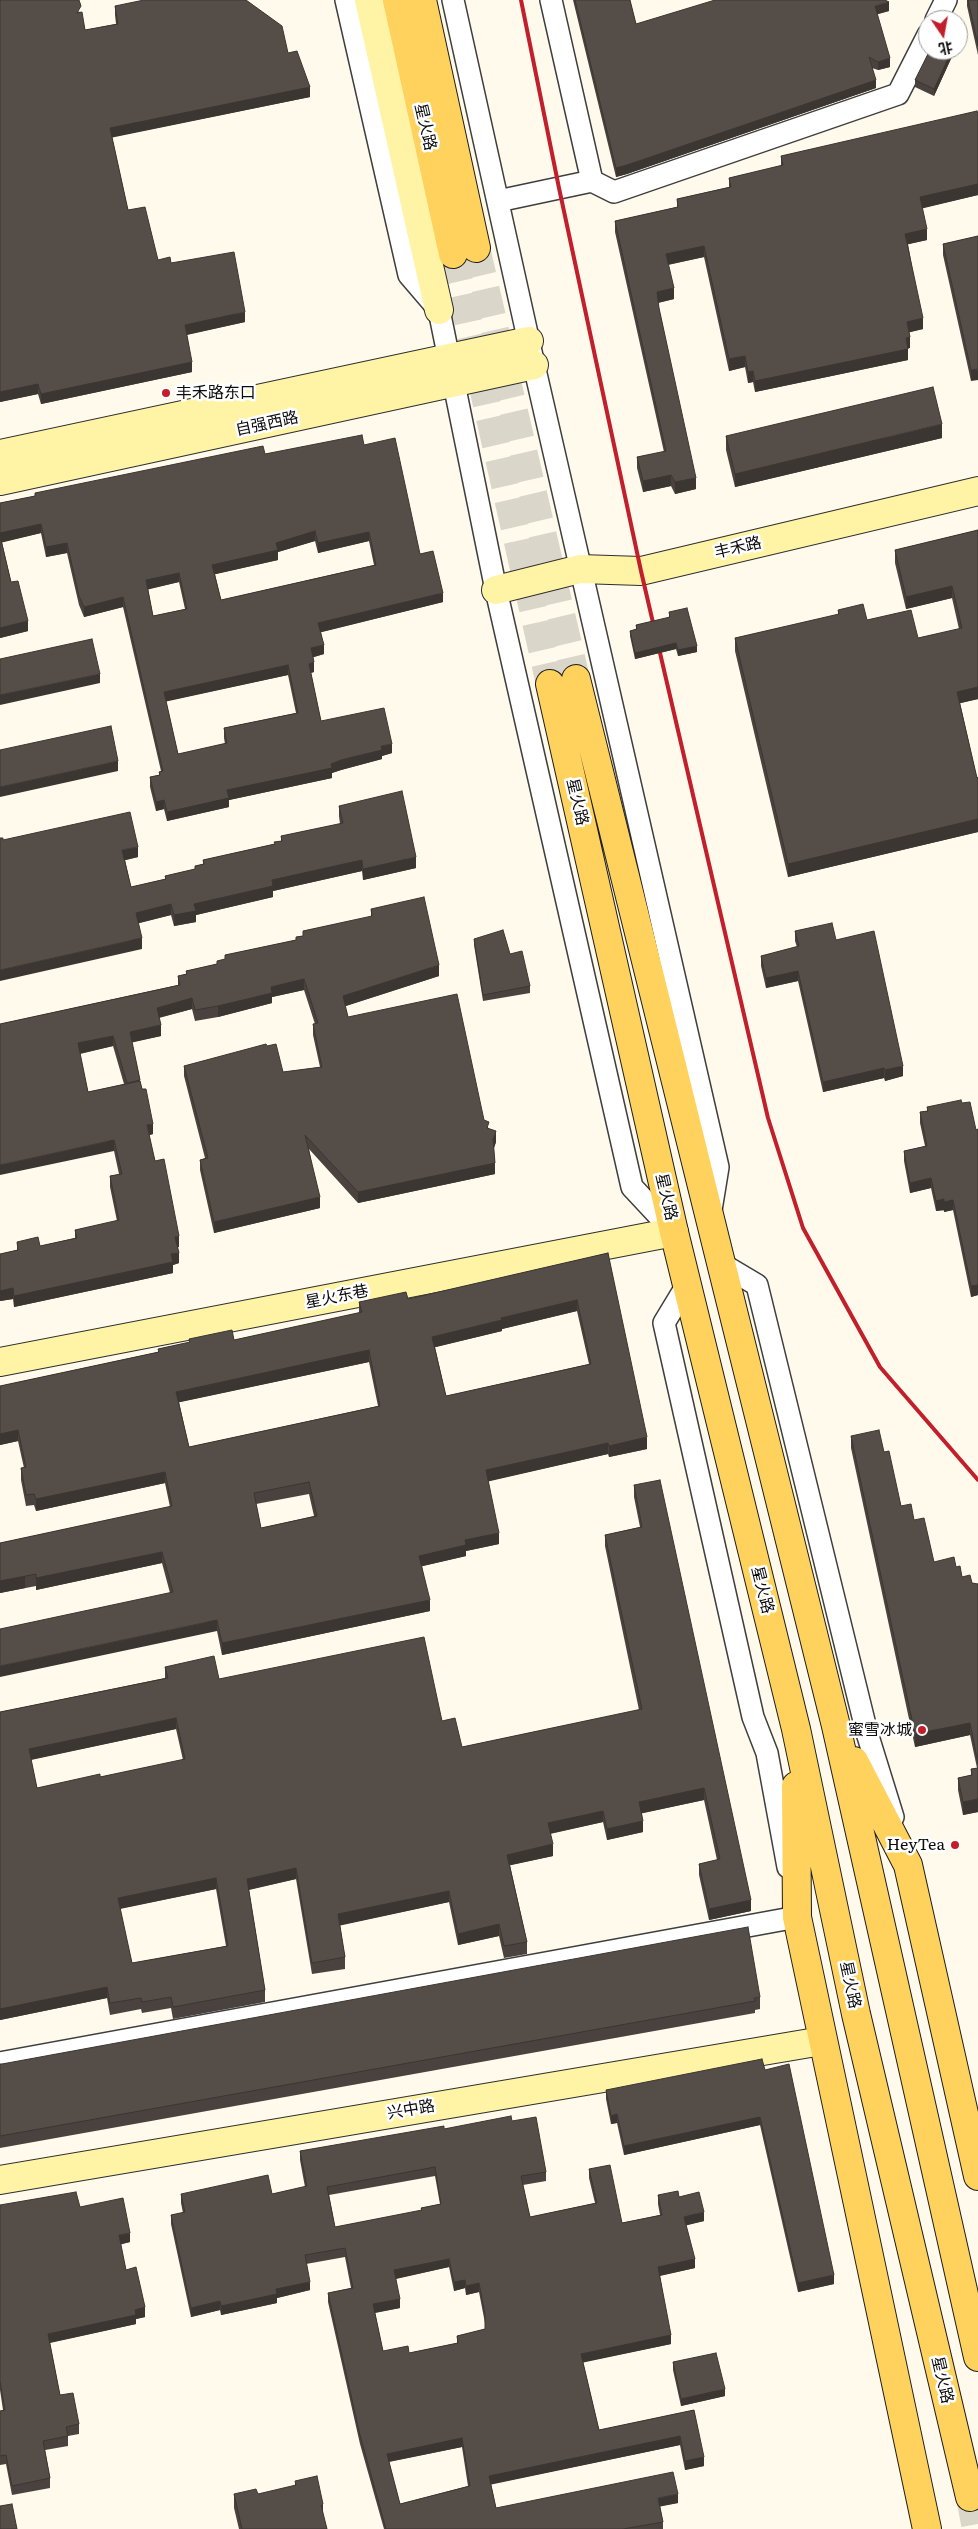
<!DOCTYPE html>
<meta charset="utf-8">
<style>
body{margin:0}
#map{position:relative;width:978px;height:2529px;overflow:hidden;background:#fffaeb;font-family:Literata,"Noto Sans SC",serif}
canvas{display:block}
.north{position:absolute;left:918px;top:10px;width:50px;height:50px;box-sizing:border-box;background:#fff;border:1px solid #9e9e9e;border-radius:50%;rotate:168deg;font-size:14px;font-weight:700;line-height:20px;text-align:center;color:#0c0c0c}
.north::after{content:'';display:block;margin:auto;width:18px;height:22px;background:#c11f2b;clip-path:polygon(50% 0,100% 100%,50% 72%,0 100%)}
</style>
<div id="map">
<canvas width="978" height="2529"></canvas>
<div class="north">北</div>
</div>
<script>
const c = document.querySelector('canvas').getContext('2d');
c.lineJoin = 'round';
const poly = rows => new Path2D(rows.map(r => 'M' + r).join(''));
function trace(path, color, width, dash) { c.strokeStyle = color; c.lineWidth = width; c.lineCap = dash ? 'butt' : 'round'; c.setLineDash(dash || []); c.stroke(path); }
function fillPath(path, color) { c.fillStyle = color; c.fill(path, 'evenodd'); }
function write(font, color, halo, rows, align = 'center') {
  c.font = font + ' Literata,"Noto Sans SC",serif'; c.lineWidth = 5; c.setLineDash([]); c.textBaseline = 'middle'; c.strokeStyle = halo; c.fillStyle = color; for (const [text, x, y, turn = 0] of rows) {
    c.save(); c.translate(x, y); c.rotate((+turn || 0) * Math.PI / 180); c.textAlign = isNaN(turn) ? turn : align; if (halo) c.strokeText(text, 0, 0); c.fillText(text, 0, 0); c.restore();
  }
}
const primaryTunnel = poly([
 [476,248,576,679],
 [453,254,550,684],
 [970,2497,976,2529]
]);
const street = poly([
 [346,0,409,275,439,310,496,590,632,1187,674,1232],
 [453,0,534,365,718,1167,711,1210],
 [551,0,592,181],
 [936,20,946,0],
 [498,201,592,181,614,192,898,94,928,35],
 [720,1263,757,1285,867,1733,893,1817],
 [687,1285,664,1323,753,1717,767,1753,788,1867],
 [0,2063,797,1917,794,1902]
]);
const secondary = poly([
 [369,0,439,310],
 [0,454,529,341],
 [0,481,534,365],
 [496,590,580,569,641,571,978,491],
 [0,1362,674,1232],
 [0,2180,822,2041]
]);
const primary = poly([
 [397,0,453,254],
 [422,0,476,248],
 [576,679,836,1726,978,2357],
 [550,684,674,1232,796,1729,856,2014,970,2497],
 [854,1761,908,1865,978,2176],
 [796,1786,797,1917,927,2529]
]);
const rail = poly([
 [521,0,559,188,641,571,768,1118,803,1228,880,1367,978,1480]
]);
const wall = poly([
 [0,0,81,12,85,30,116,24,115,15,115,6,288,53,310,97,112,137,128,210,158,260,171,263,245,322,187,335,192,372,41,404,38,394,0,402],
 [573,0,630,0,636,24,889,11,877,14,890,67,878,70,872,68,876,88,627,174,616,177],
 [967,0,978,0,978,55,967,6],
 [930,50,955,50,934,96,915,87,915,80],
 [978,114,978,195,922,208,927,240,908,244,923,329,909,332,910,348,908,348,908,360,755,392,753,382,748,383,745,367,729,371,704,257,668,265,674,299,658,303,659,308,696,489,675,494,671,486,643,492,637,468,637,457,664,452,615,232,615,221,677,207,677,199,729,187,729,178,781,166,781,156],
 [978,236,971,381,943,255,943,244],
 [726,436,942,438,735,487,726,450],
 [364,445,420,554,443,602,321,632,324,654,313,657,314,672,311,673,321,721,392,753,382,756,382,759,341,770,332,773,332,778,229,800,229,807,167,821,164,809,156,811,150,787,150,777,159,775,159,772,161,771,123,607,84,617,79,605,67,553,46,557,41,533,2,542,11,582,28,631,0,638,0,503,35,496,35,493,265,454],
 [315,541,318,553,369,541,374,565,221,600,215,574,278,560,278,552],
 [179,582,185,609,153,616,148,589],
 [288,675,296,713,224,728,224,738,225,744,178,754,166,701],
 [978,530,978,699,960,703,977,778,978,777,978,832,788,877,735,651,735,638,838,615,838,610,918,638,959,629,952,598,906,609,895,563,895,550],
 [669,612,697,652,678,656,676,649,635,659,630,636,630,631,636,629,636,625,669,618],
 [339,806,416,868,363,880,362,871,273,891,273,897,196,915,196,922,174,926,171,915,138,923,142,949,3,840,138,857,125,860,131,887,165,879,165,876,195,869,195,866,203,864,203,860,274,844,281,841,281,836,340,824,339,816],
 [371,909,439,976,345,1006,348,1017,484,1120,496,1142,494,1148,495,1174,358,1203,309,1149,320,1208,214,1233,200,1170,200,1160,205,1158,184,1076,184,1066,267,1046,283,1072,320,1067,313,1035,313,1024,315,1024,304,990,272,997,272,1003,218,1017,195,1021,192,1009,159,1018,161,1036,132,1042,142,1089,153,1134,149,1135,155,1161,179,1247,178,1247,179,1263,173,1265,173,1273,14,1307,13,1299,0,1301,0,1254,17,1250,17,1242,40,1246,75,1238,75,1230,117,1221,110,1187,110,1176,119,1174,114,1151,0,1024,178,985,178,976,186,974,186,971,217,964,217,961,225,960,225,955,296,940,296,937,303,936,303,931,371,917],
 [113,1046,124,1084,88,1092,80,1054],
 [795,931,836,940,903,1076,885,1081,884,1078,823,1092,798,981,766,988,761,966,761,956,797,947,795,941],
 [474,939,510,954,530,986,530,993,483,1001,474,945],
 [962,1103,976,1130,978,1129,978,1295,971,1297,953,1210,944,1212,944,1210,936,1211,931,1188,910,1193,904,1161,904,1151,925,1146,920,1123,920,1112,927,1111,927,1107],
 [608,1253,647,1449,609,1457,608,1454,488,1481,499,1544,466,1551,466,1556,422,1566,430,1611,222,1655,217,1631,170,1593,162,1563,36,1590,36,1586,0,1593,0,1543,170,1507,165,1483,36,1511,34,1505,26,1506,21,1480,21,1468,24,1468,18,1441,0,1445,0,1386,158,1352,158,1349,189,1343,189,1339,234,1340,359,1313,359,1302,408,1299],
 [577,1311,589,1364,446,1396,435,1347,502,1331,502,1329],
 [369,1362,378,1406,189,1447,179,1402],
 [309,1494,314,1516,261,1528,256,1504],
 [851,1436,884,1452,901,1506,914,1520,934,1562,956,1567,962,1577,972,1583,978,1584,978,1812,963,1815,958,1790,958,1778,971,1775,971,1769,977,1768,970,1735,915,1747,851,1448],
 [634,1485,751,1911,709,1920,699,1875,699,1864,717,1860,704,1800,642,1813,643,1832,607,1840,603,1822,550,1834,553,1856,510,1865,527,1942,527,1954,504,1958,499,1936,458,1945,449,1902,340,1925,345,1957,345,1969,312,1974,296,1879,249,1890,265,1990,265,2002,173,2019,171,2008,142,2013,141,2009,110,2015,107,1998,0,2020,0,1712,165,1678,165,1667,219,1679,442,1721,462,1747,639,1710,605,1546,605,1535,640,1527,634,1497],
 [176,1729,183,1760,100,1777,37,1788,31,1760],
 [216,1889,226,1946,132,1963,120,1909],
 [760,1997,760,2009,755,2010,755,2013,0,2148,0,2064],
 [765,2070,834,2284,798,2292,760,2125,624,2155,617,2123,611,2124,606,2099,606,2090],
 [512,2121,546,2172,546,2181,523,2185,530,2217,595,2203,589,2178,589,2169,622,2223,660,2215,658,2204,658,2195,679,2197,704,2221,686,2225,695,2268,660,2276,671,2344,583,2362,599,2430,694,2410,704,2466,685,2470,680,2445,491,2484,496,2508,678,2503,660,2506,663,2522,663,2529,384,2529,360,2444,328,2302,328,2293,351,2288,345,2257,306,2264,310,2290,277,2298,277,2303,221,2315,220,2310,191,2317,171,2224,171,2215,183,2213,181,2203,181,2194,272,2194,305,2187,300,2160,300,2151,444,2129],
 [435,2176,440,2204,421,2208,421,2211,335,2227,329,2195],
 [449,2267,454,2291,465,2288,466,2295,479,2292,485,2323,485,2329,457,2336,457,2343,409,2353,383,2351,375,2313,400,2308,396,2279],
 [462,2447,468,2486,400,2504,389,2462],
 [0,2205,80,2207,130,2242,120,2244,126,2270,145,2317,136,2319,136,2324,50,2343,60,2395,79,2424,79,2434,68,2436,68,2446,45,2450,50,2478,50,2488,12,2495,6,2464,0,2465,0,2411,3,2410,0,2390],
 [673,2362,725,2396,681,2406,673,2370],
 [295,2481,323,2515,327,2529,239,2529,234,2508,234,2494,258,2494,295,2486]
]);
const shadedWall = poly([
 [889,2,889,11,875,15,875,6],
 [952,50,955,50,934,96,934,89],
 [890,58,890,67,878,70,878,62],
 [876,80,876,88,627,174,616,177,616,168],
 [310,87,310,97,110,138,110,128],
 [978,184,978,195,920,209,920,197],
 [927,229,927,240,905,245,905,234],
 [704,246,704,257,666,265,666,254],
 [674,288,674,299,657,303,657,292],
 [245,312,245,322,185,335,185,325],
 [923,318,923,329,907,333,907,322],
 [910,337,910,348,906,349,906,338],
 [908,349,908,360,755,392,755,381],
 [745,356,745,367,729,371,729,359],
 [192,362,192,372,41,404,41,394],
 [978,369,978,380,971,381,971,370],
 [753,371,753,382,748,383,748,372],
 [38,384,38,394,0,402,0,392],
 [942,424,942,438,735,487,735,474],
 [671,475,671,486,643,492,643,481],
 [696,478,696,489,675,494,675,482],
 [41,524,41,533,0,543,0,533],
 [315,531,315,541,278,552,278,560,212,575,212,565,276,543],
 [369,532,369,541,318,553,318,543],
 [67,543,67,553,46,557,46,547],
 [179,573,179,582,146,590,146,580],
 [952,586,952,598,906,609,906,597],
 [443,593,443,602,318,633,318,623],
 [123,597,123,607,84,617,84,607],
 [28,621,28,631,0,638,0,628],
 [676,643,676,649,635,659,635,653],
 [324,645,324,654,311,658,311,648],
 [697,646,697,652,678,656,678,650],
 [314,662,314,672,309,673,309,664],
 [288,665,288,675,164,702,164,692],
 [100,674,100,683,0,705,0,695],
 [978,687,978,699,957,704,957,692],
 [392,744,392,753,382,756,382,759,341,770,332,773,332,778,229,800,229,807,167,821,167,812,227,790,331,764,381,746],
 [118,761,118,771,0,797,0,787],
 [164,800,164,809,156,811,156,802],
 [978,819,978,832,788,877,788,864],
 [138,847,138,857,122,861,122,850],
 [416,857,416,868,363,880,363,869],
 [362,860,362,871,273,891,273,897,196,915,196,922,174,926,174,915,194,904,272,880],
 [171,904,171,915,136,924,136,913],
 [142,938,142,949,0,981,0,970],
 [439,965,439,976,343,1007,343,996],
 [798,971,798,981,766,988,766,978],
 [304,979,304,990,272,997,272,1003,218,1017,218,1006,271,987],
 [192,998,192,1009,157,1018,157,1008],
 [161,1025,161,1036,130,1043,130,1032],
 [113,1036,113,1046,78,1054,78,1043],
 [903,1066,903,1076,885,1081,885,1070],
 [884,1068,884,1078,823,1092,823,1082],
 [153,1124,153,1134,147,1136,147,1125],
 [496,1131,496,1142,493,1150,493,1139],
 [114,1140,114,1151,0,1175,0,1165],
 [495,1163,495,1174,358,1203,358,1192],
 [931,1178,931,1188,910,1193,910,1183],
 [320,1197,320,1208,214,1233,214,1222],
 [944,1199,944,1210,936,1211,936,1201],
 [953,1200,953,1210,944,1212,944,1202],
 [179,1236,179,1247,175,1248,175,1237],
 [179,1253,179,1263,173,1265,173,1273,14,1307,14,1296],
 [978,1285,978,1295,971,1297,971,1286],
 [13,1288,13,1299,0,1301,0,1291],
 [577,1300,577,1311,502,1329,502,1331,432,1348,432,1337,501,1318],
 [369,1350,369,1362,176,1403,176,1392],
 [18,1430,18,1441,0,1445,0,1434],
 [647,1437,647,1449,609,1457,609,1446],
 [608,1443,608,1454,486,1482,486,1470],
 [165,1472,165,1483,36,1511,36,1499],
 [499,1533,499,1544,466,1551,466,1556,419,1567,419,1556,465,1540],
 [162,1552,162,1563,36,1590,36,1578],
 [25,1576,25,1588,0,1593,0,1581],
 [430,1600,430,1611,222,1655,222,1643],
 [217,1620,217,1631,0,1677,0,1666],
 [176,1718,176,1729,29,1760,29,1749],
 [970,1723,970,1735,915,1747,915,1734],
 [704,1788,704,1800,639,1814,639,1802],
 [978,1799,978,1812,963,1815,963,1802],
 [603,1811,603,1822,548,1834,548,1823],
 [643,1821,643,1832,607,1840,607,1829],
 [553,1844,553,1856,507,1866,507,1855],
 [296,1868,296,1879,247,1890,247,1879],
 [216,1878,216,1889,118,1909,118,1898],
 [449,1891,449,1902,338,1926,338,1914],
 [751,1900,751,1911,709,1920,709,1909],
 [499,1924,499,1936,458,1945,458,1934],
 [107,1987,107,1998,0,2020,0,2009],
 [617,2114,617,2123,611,2124,611,2116],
 [760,2117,760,2125,624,2155,624,2146],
 [704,2212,704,2221,684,2226,684,2217],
 [130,2233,130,2242,119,2245,119,2235],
 [449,2259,449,2267,394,2279,394,2270],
 [695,2259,695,2268,658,2276,658,2267],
 [834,2275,834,2284,798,2292,798,2283],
 [465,2280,465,2288,454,2291,454,2282],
 [310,2282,310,2290,277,2298,277,2303,221,2315,221,2306,276,2289],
 [479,2283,479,2292,466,2295,466,2286],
 [400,2299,400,2308,373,2313,373,2304],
 [220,2301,220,2310,191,2317,191,2308],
 [145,2307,145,2317,136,2319,136,2324,48,2343,48,2334],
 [671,2335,671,2344,581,2363,581,2354],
 [725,2389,725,2396,681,2406,681,2399],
 [680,2436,680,2445,489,2485,489,2476],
 [462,2438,462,2447,387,2462,387,2454],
 [704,2457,704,2466,685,2470,685,2461],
 [678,2494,678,2503,658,2507,658,2498],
 [323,2504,323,2518,321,2505]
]);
const building = poly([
 [0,0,79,0,81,6,77,13,82,12,85,30,118,24,115,6,144,0,246,0,282,26,288,53,297,51,310,87,110,128,128,210,145,207,158,260,170,257,171,263,234,252,245,312,185,325,192,362,41,394,38,384,0,392,0,0],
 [575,0,630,0,636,24,715,0,885,0,889,2,875,6,890,58,878,62,869,57,876,80,627,165,616,168,575,0],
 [968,0,978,0,978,45,968,0],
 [930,50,952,50,934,89,915,80,930,50],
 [977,111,978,114,978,184,920,197,927,229,905,234,923,318,907,322,910,337,906,338,908,349,755,381,753,371,748,372,745,356,729,359,704,246,666,254,674,288,657,292,659,308,696,478,675,482,671,475,643,481,637,457,666,451,615,221,678,207,677,199,731,187,729,178,783,165,781,156,977,111],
 [978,236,978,369,971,370,943,244,978,236],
 [933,387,942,424,735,474,726,436,933,387],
 [362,435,364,445,395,438,420,554,433,551,443,593,318,623,324,645,311,648,314,662,309,664,321,721,384,708,392,744,381,746,382,750,341,760,331,764,332,768,227,790,229,798,167,812,164,800,156,802,150,777,160,775,159,772,163,771,123,597,84,607,79,596,67,543,46,547,41,524,0,533,0,503,35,496,35,493,263,446,265,454,362,435],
 [315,531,318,543,369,532,376,565,221,600,212,565,278,550,276,543,315,531],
 [179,573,187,609,153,616,146,580,179,573],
 [288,665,298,713,224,728,227,743,178,754,164,692,288,665],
 [978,530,978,687,957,692,977,778,978,777,978,819,788,864,735,638,839,614,838,610,863,604,867,620,911,610,918,638,962,628,952,586,906,597,895,550,978,530],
 [0,536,11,582,18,581,28,621,0,628,0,536],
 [687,608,697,646,678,650,676,643,635,653,630,631,637,629,636,625,670,617,669,612,687,608],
 [92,639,100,674,0,695,0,659,92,639],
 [111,726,118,761,0,787,0,750,111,726],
 [402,791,416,857,363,869,362,860,272,880,273,886,194,904,196,911,174,915,171,904,136,913,142,938,0,970,0,838,3,838,3,840,130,812,138,847,122,850,131,887,166,879,165,876,195,869,195,866,204,864,203,860,275,844,274,842,282,841,281,836,343,823,339,806,402,791],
 [424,897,439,965,343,996,348,1017,457,994,484,1120,489,1122,487,1128,496,1131,493,1139,495,1163,358,1192,305,1135,320,1197,214,1222,200,1160,208,1158,184,1066,266,1044,267,1046,276,1044,283,1072,322,1067,313,1024,318,1023,304,979,271,987,272,993,218,1006,195,1010,192,998,157,1008,161,1025,130,1032,140,1080,127,1083,113,1036,78,1043,88,1092,140,1081,142,1089,146,1089,153,1124,147,1125,155,1161,164,1159,179,1236,175,1237,179,1253,171,1254,173,1262,14,1296,13,1288,0,1291,0,1254,18,1250,17,1242,38,1237,40,1246,77,1238,75,1230,119,1220,110,1176,122,1174,114,1140,0,1165,0,1024,180,985,178,976,187,974,186,971,217,964,217,961,225,959,225,955,296,940,296,937,303,936,303,931,372,916,371,909,424,897],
 [832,923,836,940,874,931,903,1066,885,1070,884,1068,823,1082,798,971,766,978,761,956,799,946,795,931,832,923],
 [503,930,510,954,522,951,530,986,483,995,474,939,503,930],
 [961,1100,962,1103,970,1102,976,1130,978,1129,978,1285,971,1286,953,1200,944,1202,944,1199,936,1201,931,1178,910,1183,904,1151,927,1146,920,1112,928,1111,927,1107,961,1100],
 [608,1253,647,1437,609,1446,608,1443,486,1470,499,1533,465,1540,466,1545,419,1556,430,1600,222,1643,217,1620,0,1666,0,1629,173,1592,162,1552,36,1578,36,1574,0,1581,0,1543,172,1506,165,1472,36,1499,34,1494,26,1495,21,1468,26,1467,18,1430,0,1434,0,1386,159,1352,158,1349,190,1342,189,1339,232,1330,234,1340,362,1312,359,1302,406,1292,408,1299,608,1253],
 [577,1300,591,1364,446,1396,432,1337,502,1320,501,1318,577,1300],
 [369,1350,380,1406,189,1447,176,1392,369,1350],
 [309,1482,317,1516,261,1528,254,1493,309,1482],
 [879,1430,884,1452,889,1451,901,1506,911,1504,914,1520,924,1518,934,1562,954,1557,956,1567,960,1566,962,1577,970,1575,972,1583,978,1584,978,1763,970,1723,915,1734,851,1436,879,1430],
 [660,1480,751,1900,709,1909,699,1864,720,1859,704,1788,639,1802,643,1821,607,1829,603,1811,548,1823,553,1844,507,1855,527,1942,504,1946,499,1924,458,1934,449,1891,338,1914,345,1957,312,1963,296,1868,247,1879,265,1990,173,2007,171,1997,142,2002,141,1998,110,2003,107,1987,0,2009,0,1712,168,1678,165,1667,214,1656,219,1679,424,1637,442,1721,455,1718,462,1747,642,1709,605,1535,642,1527,634,1485,660,1480],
 [176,1718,185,1759,100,1777,100,1774,37,1788,29,1749,176,1718],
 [216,1878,228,1946,132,1963,118,1898,216,1878],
 [978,1768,978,1799,963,1802,958,1778,972,1775,971,1769,978,1768],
 [748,1927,760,1997,754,1998,755,2001,0,2136,0,2064,2,2064,748,1927],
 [762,2059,765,2070,789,2064,834,2275,798,2283,760,2117,624,2146,617,2114,611,2116,606,2090,762,2059],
 [511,2116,512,2121,536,2117,546,2172,521,2176,530,2217,597,2203,589,2169,610,2165,622,2223,662,2215,658,2195,678,2191,679,2197,699,2192,704,2212,684,2217,695,2259,658,2267,671,2335,581,2354,599,2430,694,2410,704,2457,685,2461,680,2436,489,2476,496,2508,673,2472,678,2494,658,2498,663,2522,623,2529,386,2529,360,2435,328,2293,353,2288,345,2248,305,2255,310,2282,276,2289,277,2294,221,2306,220,2301,191,2308,171,2215,185,2212,181,2194,268,2175,272,2194,307,2186,300,2151,444,2126,444,2129,511,2116],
 [435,2167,441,2204,421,2208,422,2210,335,2227,327,2187,435,2167],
 [449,2259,454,2282,465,2280,466,2286,479,2283,485,2314,485,2329,457,2336,458,2343,409,2353,408,2346,383,2351,373,2304,400,2299,394,2270,449,2259],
 [462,2438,470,2486,400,2504,387,2454,462,2438],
 [76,2192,80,2207,123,2198,130,2233,119,2235,126,2270,136,2267,145,2307,135,2310,136,2315,48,2334,60,2395,73,2393,79,2424,66,2427,68,2436,43,2441,50,2478,12,2486,6,2455,0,2456,0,2411,5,2410,0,2381,0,2205,76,2192],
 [716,2353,725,2389,681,2399,673,2362,716,2353],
 [317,2476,323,2504,321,2505,327,2529,242,2529,234,2494,256,2489,258,2494,296,2485,295,2481,317,2476],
 [12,2504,17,2529,0,2529,0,2506,12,2504]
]);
const markers = [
 [166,393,5,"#c11f2b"],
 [922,1730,5,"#c11f2b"],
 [955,1845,5,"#c11f2b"]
];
const streetNames = [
 ["星火路",425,127,77],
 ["自强西路",267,424,-12],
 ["丰禾路",738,548,-13],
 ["星火路",577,802,77],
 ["星火路",666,1197,77],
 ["星火东巷",337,1297,-11],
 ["星火路",762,1590,76],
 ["星火路",850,1985,78],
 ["兴中路",411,2110,-10],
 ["星火路",942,2380,77]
];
const poiNames = [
 ["丰禾路东口",176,393,"left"],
 ["蜜雪冰城",912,1730],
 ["HeyTea",945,1845]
];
trace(primaryTunnel, '#dbd6ca', 28, [28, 14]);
trace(street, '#3f3f3f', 24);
trace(secondary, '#2e2e2e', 30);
trace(primary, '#1d1d1d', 30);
trace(street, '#fff', 21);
trace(secondary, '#fff3a6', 28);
trace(primary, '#fed25c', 28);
trace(rail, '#c11f2b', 4);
fillPath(wall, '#49423e');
fillPath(shadedWall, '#3c3632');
fillPath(building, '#554d48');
trace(building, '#3c3632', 1);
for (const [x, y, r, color] of markers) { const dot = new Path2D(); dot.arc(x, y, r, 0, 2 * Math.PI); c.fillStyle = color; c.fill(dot); trace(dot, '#fff', 2); }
write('16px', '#0c0c0c', '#fff', streetNames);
write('16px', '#0c0c0c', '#fff', poiNames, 'right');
</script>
